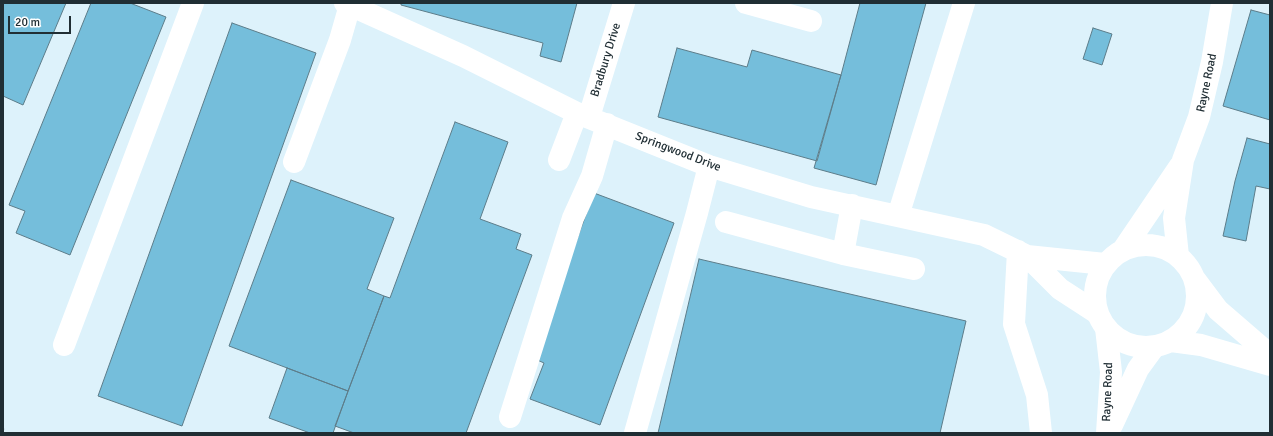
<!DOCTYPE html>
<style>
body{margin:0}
#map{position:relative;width:1273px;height:436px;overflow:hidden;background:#ddf2fb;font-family:Signika,sans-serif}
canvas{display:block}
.frame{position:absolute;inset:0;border:4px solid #202e34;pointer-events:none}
.scale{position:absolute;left:8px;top:16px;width:63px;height:18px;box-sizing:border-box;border:2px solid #202e34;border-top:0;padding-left:5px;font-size:12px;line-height:14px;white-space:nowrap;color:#202e34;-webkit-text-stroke:3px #fff;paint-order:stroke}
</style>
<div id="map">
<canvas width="1273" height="436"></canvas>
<div class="frame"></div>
<div class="scale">20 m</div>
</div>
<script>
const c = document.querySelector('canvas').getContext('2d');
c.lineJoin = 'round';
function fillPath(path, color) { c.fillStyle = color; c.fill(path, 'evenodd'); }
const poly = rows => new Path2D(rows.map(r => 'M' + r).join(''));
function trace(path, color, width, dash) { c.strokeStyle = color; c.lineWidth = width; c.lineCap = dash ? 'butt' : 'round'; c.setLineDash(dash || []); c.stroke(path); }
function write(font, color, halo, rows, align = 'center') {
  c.font = font + ' Signika,sans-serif'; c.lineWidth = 3.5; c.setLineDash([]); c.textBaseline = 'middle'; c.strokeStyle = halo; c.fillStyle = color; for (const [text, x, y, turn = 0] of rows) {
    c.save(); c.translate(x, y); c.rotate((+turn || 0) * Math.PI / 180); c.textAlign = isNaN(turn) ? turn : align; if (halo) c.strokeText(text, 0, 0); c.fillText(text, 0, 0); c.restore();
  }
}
const building = poly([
 [3,3,66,3,23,105,3,96,3,3],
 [91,3,130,3,166,17,70,255,16,233,25,211,9,205,91,3],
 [401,3,577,3,561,62,540,56,543,43,401,5,401,3],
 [860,3,926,3,876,185,814,168,841,75,860,3],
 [1251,10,1270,15,1270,120,1223,106,1251,10],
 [232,23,316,53,182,426,98,396,232,23],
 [1093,28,1112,34,1102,65,1083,59,1093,28],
 [677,48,747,67,752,50,841,75,817,161,658,117,677,48],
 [455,122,508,142,480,219,521,234,516,249,532,255,466,433,354,433,335,426,384,296,390,298,455,122],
 [1247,138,1270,144,1270,189,1256,186,1246,241,1223,236,1235,181,1247,138],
 [291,180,394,218,367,289,384,296,348,391,229,346,291,180],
 [594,193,674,223,600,425,530,399,544,363,533,358,594,193],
 [699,259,966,321,940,433,658,433,699,259],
 [287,368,348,391,333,433,310,433,269,418,287,368]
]);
const path = poly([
 [3,429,5,433]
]);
const minor = poly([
 [345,3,463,56,577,113,709,166,811,197,984,235,1027,256,1060,289,1097,313],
 [746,3,811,21],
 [589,117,624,3],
 [559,160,577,113],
 [294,162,340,40,350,5],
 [898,216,964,3],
 [726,222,843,254,852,205],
 [1018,251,1014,324,1037,395,1041,433],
 [843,254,914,269],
 [1027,256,1105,264],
 [1106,328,1111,372,1107,433],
 [64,345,193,3],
 [510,417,573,218,592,176,607,124],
 [1112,425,1138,369,1154,347],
 [635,433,697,213,709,166]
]);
const major = poly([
 '1095 296a51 51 0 1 1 102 0a51 51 0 1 1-102 0Z',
 [1123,250,1180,166],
 [1178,256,1174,218,1183,160,1199,117,1212,62,1222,3],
 [1194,278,1218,310,1270,355],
 [1171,341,1201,345,1270,365]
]);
const streetNames = [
 ["Bradbury Drive",606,60,-73],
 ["Rayne Road",1207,83,-78],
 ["Springwood Drive",678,152,21],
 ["Rayne Road",1108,392,-88]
];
fillPath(building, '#75bedb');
trace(building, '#5c7c89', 1);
trace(path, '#95a7af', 2.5, [1, 3]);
trace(minor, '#fff', 22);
trace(major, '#fff', 22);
write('12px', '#202e34', '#fff', streetNames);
</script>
